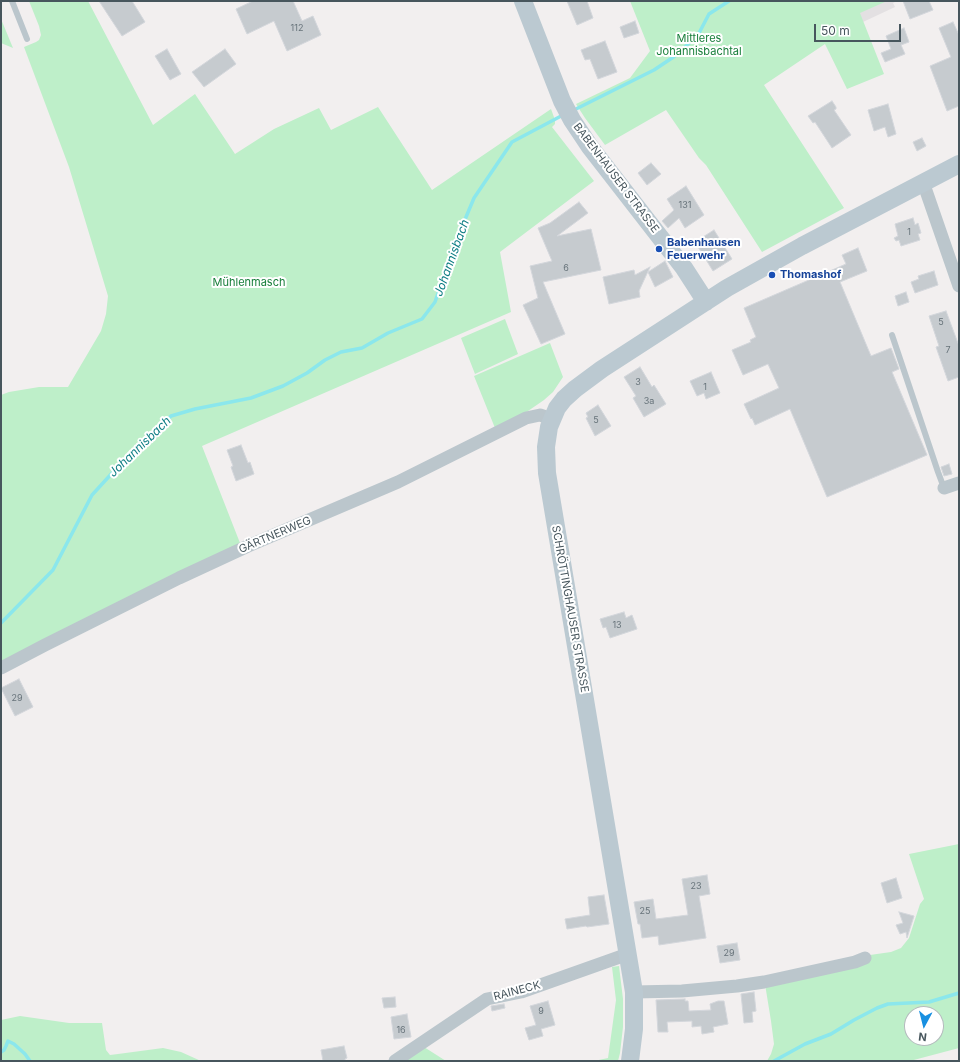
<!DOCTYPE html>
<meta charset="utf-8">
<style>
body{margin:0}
#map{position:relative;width:960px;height:1062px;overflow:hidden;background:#f2efef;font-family:Inter,sans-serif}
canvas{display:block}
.frame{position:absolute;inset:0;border:2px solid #47565d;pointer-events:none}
.north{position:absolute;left:904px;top:1006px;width:40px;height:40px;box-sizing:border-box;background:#fff;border:1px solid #b5bbbe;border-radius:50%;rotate:187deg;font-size:11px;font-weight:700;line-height:16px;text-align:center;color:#47565d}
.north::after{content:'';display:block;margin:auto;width:14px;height:18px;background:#1990e1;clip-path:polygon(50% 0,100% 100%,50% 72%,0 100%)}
.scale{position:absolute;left:814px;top:24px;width:87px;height:18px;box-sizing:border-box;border:2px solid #47565d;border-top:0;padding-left:5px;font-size:12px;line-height:14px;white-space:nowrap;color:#47565d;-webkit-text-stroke:3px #fff;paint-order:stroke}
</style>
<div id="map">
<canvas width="960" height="1062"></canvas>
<div class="frame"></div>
<div class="north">N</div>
<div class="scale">50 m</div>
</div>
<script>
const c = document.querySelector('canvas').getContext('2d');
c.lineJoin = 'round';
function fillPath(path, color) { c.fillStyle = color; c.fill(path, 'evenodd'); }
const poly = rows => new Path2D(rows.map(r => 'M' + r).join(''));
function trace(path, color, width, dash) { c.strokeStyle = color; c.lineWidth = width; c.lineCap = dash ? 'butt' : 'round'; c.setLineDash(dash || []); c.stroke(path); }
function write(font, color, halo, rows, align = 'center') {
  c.font = font + ' Inter,sans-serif'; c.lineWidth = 4; c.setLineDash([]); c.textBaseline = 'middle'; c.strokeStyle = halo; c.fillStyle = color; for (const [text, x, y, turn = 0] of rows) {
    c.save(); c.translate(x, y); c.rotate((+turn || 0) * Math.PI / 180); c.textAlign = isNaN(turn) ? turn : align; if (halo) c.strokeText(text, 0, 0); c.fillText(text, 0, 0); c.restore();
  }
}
const education = poly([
 [854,1,897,1,893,3,895,7,863,22]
]);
const green = poly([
 [29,1,88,1,153,125,195,94,235,154,274,129,319,108,331,130,378,107,432,190,551,109,555,120,555,124,552,127,594,181,500,252,511,312,202,446,240,543,1,662,1,395,9,392,39,387,68,387,101,331,106,314,108,296,69,167,24,47,36,42,39,40,41,35,39,26],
 [630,1,887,1,860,13,884,74,847,89,825,44,764,85,844,208,762,252,706,165,699,158,666,110,605,145,585,118,576,104,630,78,650,51],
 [1,19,13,48,1,43],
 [505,319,518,354,475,374,461,338],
 [550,343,563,377,553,392,544,400,528,411,495,428,474,376],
 [959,844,959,1048,910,1061,767,1061,771,1054,774,1044,771,1021,765,984,870,955,891,952,901,948,909,938,920,904,924,899,909,854],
 [912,1014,936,1014,936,1038,912,1038],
 [619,966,623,999,623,1027,620,1053,618,1061,594,1061,608,1058,616,1000,612,967],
 [20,1016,69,1023,102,1023,106,1050,110,1055,118,1054,163,1048,181,1052,201,1061,1,1061,1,1020],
 [424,1047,446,1061,403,1061]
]);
const stream = poly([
 [572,111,654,70,675,56,698,35,709,14,729,1],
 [1,623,53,570,92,495,125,459,149,440,171,416,195,409,251,398,283,386,307,373,325,360,341,352,362,348,388,333,422,319,435,302,456,241,474,198,512,142,563,115],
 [1,1052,4,1050,6,1046,8,1041,14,1044,25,1054,30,1061],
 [774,1061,805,1044,831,1034,854,1020,877,1008,888,1004,929,1002,959,993]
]);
const building = poly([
 [99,1,132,1,145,22,122,36,99,1],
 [253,1,293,1,302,21,313,16,321,35,287,51,274,21,247,34,236,9,253,1],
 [567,1,587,1,593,18,577,25,567,1],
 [903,1,929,1,933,10,910,19,903,1],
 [635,21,639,33,624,38,620,27,635,21],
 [953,22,959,35,959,106,947,111,930,66,951,57,939,28,953,22],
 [904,28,909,42,901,45,905,54,885,62,881,53,891,49,886,36,904,28],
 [605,41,617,72,598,79,590,59,585,60,581,50,605,41],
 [167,49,181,74,170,80,155,56,167,49],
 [225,49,236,64,204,87,192,72,225,49],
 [832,101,836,107,836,109,834,110,851,135,832,148,815,122,813,123,808,116,832,101],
 [888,104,896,134,888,137,885,127,874,131,868,110,888,104],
 [922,138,926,146,917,151,913,142,922,138],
 [651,163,661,174,647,185,638,173,651,163],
 [686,186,704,215,685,228,679,218,668,228,662,221,674,210,667,199,686,186],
 [579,202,588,213,557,236,591,229,601,270,543,282,565,334,541,344,523,305,538,298,530,266,552,261,538,228,550,223,579,202],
 [913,218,915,225,918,223,921,233,918,234,920,240,901,246,899,240,896,241,894,238,898,236,895,224,913,218],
 [714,230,732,259,713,271,695,242,714,230],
 [858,248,867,271,840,282,871,356,891,348,899,369,892,372,927,455,827,497,790,409,755,425,752,418,751,419,744,404,779,388,768,364,743,375,732,350,751,342,750,340,756,337,744,308,846,264,842,255,858,248],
 [665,261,673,277,655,287,648,272,665,261],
 [650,267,639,291,640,297,609,304,603,277,634,270,635,275,650,267],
 [934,271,938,285,915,293,911,282,919,279,918,276,934,271],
 [906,292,909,302,898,306,895,296,906,292],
 [946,311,959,346,959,377,948,381,936,347,939,346,929,316,946,311],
 [640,367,652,387,654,385,666,404,644,417,633,398,636,396,624,377,640,367],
 [711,372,720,393,706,399,704,393,697,396,690,381,711,372],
 [598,405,611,426,595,436,586,418,588,417,586,413,598,405],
 [241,445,248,463,250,462,254,474,236,481,231,467,233,466,227,450,241,445],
 [949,464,952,474,944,476,941,467,949,464],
 [624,612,626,618,632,615,637,629,610,638,606,627,603,628,600,619,624,612],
 [19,679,33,707,15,716,1,688,19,679],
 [707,875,710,894,699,896,706,938,659,945,658,936,642,938,640,924,638,924,634,902,653,899,656,919,688,915,682,879,707,875],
 [896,878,902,898,887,903,881,883,896,878],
 [604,895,609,924,587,927,586,926,567,929,565,919,590,915,588,897,604,895],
 [899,912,914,916,907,938,906,932,900,934,896,925,903,923,899,912],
 [737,943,740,960,720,963,717,946,737,943],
 [754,992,756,1011,752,1012,753,1022,744,1023,741,994,754,992],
 [395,997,396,1007,384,1008,382,998,395,997],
 [685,999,685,1001,688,1001,689,1011,711,1010,710,1004,718,1001,724,1001,728,1024,713,1027,714,1032,702,1034,701,1026,692,1027,692,1021,667,1022,668,1032,658,1032,656,1000,685,999],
 [548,1001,555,1025,541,1029,543,1036,529,1040,525,1028,536,1025,530,1006,548,1001],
 [504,1004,505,1008,492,1011,491,1006,504,1004],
 [407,1014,411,1037,394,1039,391,1017,407,1014],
 [344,1046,347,1058,345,1059,345,1061,323,1061,321,1050,344,1046]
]);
const service = poly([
 [12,1,27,39],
 [892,335,938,472,944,488]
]);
const minor = poly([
 [923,182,959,286],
 [944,488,959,483],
 [1,668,45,645,179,578,248,546,398,482,526,418,540,415,552,419],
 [634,992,682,991,737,986,764,982,855,962,865,958],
 [395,1061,487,999,521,992,628,954]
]);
const secondary = poly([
 [523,1,562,101,572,120,590,147,684,268,706,302],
 [630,1061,634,1029,634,992,547,473,546,447,549,427,557,408,564,399,575,389,602,369,690,312,727,288,802,246,959,164]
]);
const markers = [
 [659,249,4,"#1a4fb4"],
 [772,275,4,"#1a4fb4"]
];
const numberNames = [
 ["112",297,28],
 ["131",685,205],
 ["1",909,232],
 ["6",566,268],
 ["5",941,322],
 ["7",948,350],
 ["3",638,382],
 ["1",705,387],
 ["3a",649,401],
 ["5",596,420],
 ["13",617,625],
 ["29",17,698],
 ["23",696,886],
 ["25",645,911],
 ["29",729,953],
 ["9",541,1011],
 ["16",401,1030]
];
const parkNames = [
 ["Mittleres",699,39],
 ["Johannisbachtal",699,52],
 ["Mühlenmasch",249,283]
];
const streetNames = [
 ["BABENHAUSER STRASSE",616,178,53],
 ["GÄRTNERWEG",275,535,-23],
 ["SCHRÖTTINGHAUSER STRASSE",570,609,80],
 ["RAINECK",517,991,-15]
];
const transitNames = [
 ["Babenhausen",667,243],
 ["Feuerwehr",667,256],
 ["Thomashof",780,275]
];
const waterNames = [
 ["Johannisbach",452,258,-70],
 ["Johannisbach",140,447,-44]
];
fillPath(education, '#e3e0e2');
fillPath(green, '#beefc9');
trace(stream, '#8be7ec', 3.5);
fillPath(building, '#c6cbcf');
trace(building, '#d3d6db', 1);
trace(service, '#bbc6cc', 6);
trace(minor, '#bbc6cc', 13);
trace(secondary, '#bbc9d1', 18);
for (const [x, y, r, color] of markers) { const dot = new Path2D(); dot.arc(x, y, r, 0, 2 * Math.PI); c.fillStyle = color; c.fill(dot); trace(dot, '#fff', 1.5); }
write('9px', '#67737a', null, numberNames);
write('11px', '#177e3a', '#fff', parkNames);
write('11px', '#47565d', '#fff', streetNames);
write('bold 11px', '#164399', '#fff', transitNames, 'left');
write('italic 12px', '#0e7e84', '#fff', waterNames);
</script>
